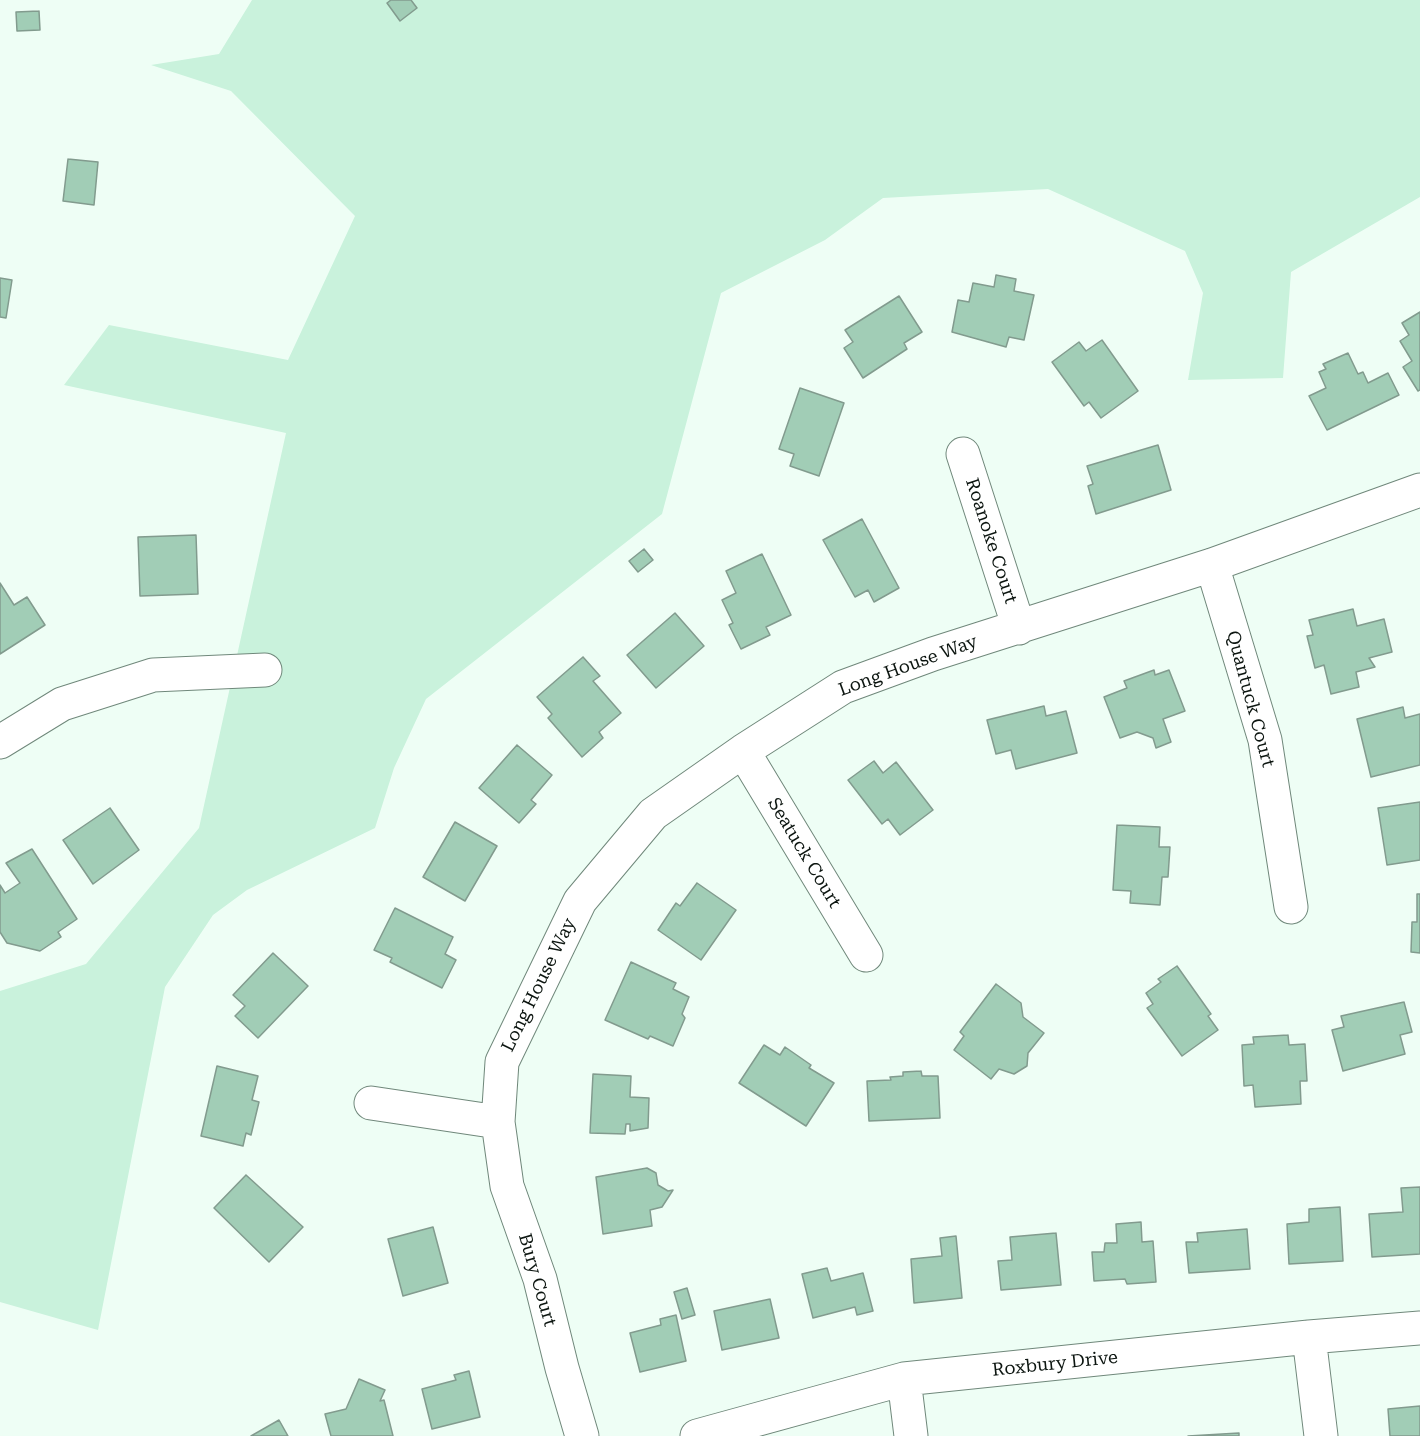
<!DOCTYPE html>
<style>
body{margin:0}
canvas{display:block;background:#eefef5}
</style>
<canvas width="1420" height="1436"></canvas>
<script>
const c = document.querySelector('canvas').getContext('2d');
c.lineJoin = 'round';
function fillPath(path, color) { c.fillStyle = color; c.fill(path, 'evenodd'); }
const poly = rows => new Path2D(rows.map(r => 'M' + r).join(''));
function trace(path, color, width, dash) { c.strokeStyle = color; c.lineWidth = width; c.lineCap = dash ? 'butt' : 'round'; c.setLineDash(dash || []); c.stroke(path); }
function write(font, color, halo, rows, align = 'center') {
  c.font = font + ' "Roboto Serif",serif'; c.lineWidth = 5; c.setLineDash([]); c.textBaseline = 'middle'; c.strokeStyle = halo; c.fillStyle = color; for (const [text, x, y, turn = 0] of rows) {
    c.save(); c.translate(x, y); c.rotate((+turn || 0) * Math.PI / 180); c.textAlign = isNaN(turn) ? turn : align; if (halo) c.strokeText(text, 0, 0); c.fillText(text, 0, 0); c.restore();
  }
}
const green = poly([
 [252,0,1420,0,1420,197,1291,272,1283,378,1188,380,1203,293,1185,251,1048,189,883,198,825,240,721,293,662,514,426,699,394,768,375,828,247,890,213,915,165,987,98,1330,0,1302,0,991,86,964,199,828,286,433,64,385,109,325,288,360,355,216,231,91,151,65,219,54]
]);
const building = poly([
 [391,0,411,0,417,8,400,21,387,3,391,0],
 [39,11,40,30,17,31,16,12,39,11],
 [68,159,98,162,94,205,63,201,68,159],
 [996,275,1016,279,1014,291,1034,295,1024,340,1009,337,1006,347,952,332,958,300,969,302,973,283,994,287,996,275],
 [0,278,12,280,6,318,0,317,0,278],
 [899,296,922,332,904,343,907,349,863,378,844,348,853,342,845,330,899,296],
 [1420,312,1420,390,1418,391,1403,367,1412,361,1400,341,1409,335,1402,323,1420,312],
 [1102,340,1138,391,1101,418,1089,402,1084,406,1052,362,1079,342,1086,351,1102,340],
 [1348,353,1358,374,1363,372,1368,383,1388,373,1399,395,1327,430,1309,396,1326,388,1319,372,1326,369,1323,364,1348,353],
 [800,388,844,403,819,476,790,466,794,454,779,449,800,388],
 [1158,445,1171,490,1096,514,1088,486,1093,484,1087,466,1158,445],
 [862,519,899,588,874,602,868,590,855,597,823,540,862,519],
 [196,535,198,594,140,596,138,537,196,535],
 [644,549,653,560,638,572,629,561,644,549],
 [762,554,791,615,766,627,770,635,741,649,729,625,733,623,722,600,736,593,726,571,762,554],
 [0,583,14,605,27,597,45,625,0,654,0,583],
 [1353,609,1357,626,1384,619,1392,652,1369,658,1375,667,1356,672,1359,687,1331,694,1324,665,1315,668,1307,636,1313,635,1309,620,1353,609],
 [675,613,704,646,656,688,627,655,675,613],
 [583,657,600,676,593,681,621,713,599,732,603,738,582,757,548,718,552,714,537,697,583,657],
 [1154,670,1155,675,1169,670,1185,711,1163,719,1171,742,1156,748,1153,738,1137,732,1120,738,1104,697,1127,688,1124,681,1154,670],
 [1044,706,1046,716,1066,711,1077,753,1016,769,1011,750,996,754,987,720,1044,706],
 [1403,707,1405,718,1420,714,1420,765,1371,777,1357,719,1403,707],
 [517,745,552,775,531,800,536,804,519,823,479,788,517,745],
 [874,761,883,773,896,762,933,810,900,835,888,819,882,824,848,780,874,761],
 [1420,802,1420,860,1387,865,1378,808,1420,802],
 [110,808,139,850,93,884,63,840,110,808],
 [455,822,497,846,465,901,423,877,455,822],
 [1117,825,1160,827,1159,847,1170,847,1168,877,1162,877,1160,905,1130,903,1131,891,1113,890,1117,825],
 [32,849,77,919,58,932,61,937,40,951,7,943,0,932,0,885,5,893,20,883,6,863,32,849],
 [697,883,736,910,701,960,658,930,676,903,680,906,697,883],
 [1417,894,1420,894,1420,953,1411,952,1412,922,1417,922,1417,894],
 [395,908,453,937,445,954,456,960,442,988,390,962,392,958,374,950,395,908],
 [273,953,308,986,258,1038,235,1016,245,1006,233,995,273,953],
 [631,962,676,983,673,989,689,997,682,1014,685,1018,673,1046,650,1036,648,1039,605,1020,631,962],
 [1177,966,1211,1014,1208,1016,1218,1030,1182,1056,1147,1008,1153,1004,1146,993,1161,982,1158,979,1177,966],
 [996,984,1021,1003,1023,1017,1044,1033,1028,1053,1027,1066,1014,1074,999,1069,991,1079,954,1050,964,1036,960,1032,996,984],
 [1404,1002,1412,1032,1400,1035,1405,1054,1343,1071,1332,1030,1344,1027,1341,1016,1404,1002],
 [1288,1035,1289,1045,1305,1044,1307,1081,1300,1081,1301,1104,1255,1107,1253,1085,1244,1086,1242,1045,1254,1044,1253,1037,1288,1035],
 [764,1045,780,1055,785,1047,811,1065,809,1068,834,1083,806,1126,739,1083,764,1045],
 [217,1066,258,1076,252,1100,259,1102,251,1135,246,1133,243,1146,201,1136,217,1066],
 [921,1071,922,1076,938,1076,940,1118,869,1121,867,1081,891,1080,890,1077,903,1076,903,1072,921,1071],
 [593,1074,631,1076,630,1097,649,1098,648,1128,630,1131,630,1124,626,1124,625,1134,590,1133,593,1074],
 [647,1168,656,1173,658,1185,668,1191,673,1190,662,1207,650,1210,652,1226,603,1234,596,1177,647,1168],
 [246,1175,303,1227,269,1262,214,1208,246,1175],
 [1420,1187,1420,1254,1372,1257,1369,1214,1403,1212,1401,1188,1420,1187],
 [1340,1207,1343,1261,1289,1264,1287,1224,1309,1222,1309,1209,1340,1207],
 [1141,1222,1142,1242,1153,1241,1156,1282,1127,1284,1125,1279,1094,1281,1092,1252,1104,1252,1105,1243,1117,1243,1116,1224,1141,1222],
 [433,1227,448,1283,403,1296,388,1239,433,1227],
 [1247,1229,1250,1269,1189,1273,1186,1242,1198,1242,1197,1233,1247,1229],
 [1056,1233,1061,1285,1001,1290,998,1261,1012,1260,1010,1237,1056,1233],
 [956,1236,962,1298,914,1303,911,1259,942,1256,940,1238,956,1236],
 [827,1268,831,1281,863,1273,873,1311,857,1315,855,1307,813,1318,802,1274,827,1268],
 [687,1288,695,1315,682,1319,674,1292,687,1288],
 [770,1299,779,1338,722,1350,714,1311,770,1299],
 [676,1315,686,1361,640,1372,630,1333,661,1325,660,1319,676,1315],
 [469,1371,480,1417,432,1429,422,1389,456,1380,454,1375,469,1371],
 [359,1379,385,1390,380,1401,384,1400,393,1436,331,1436,325,1414,346,1409,359,1379],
 [1420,1406,1420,1436,1390,1436,1388,1409,1420,1406],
 [279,1420,288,1436,251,1436,279,1420],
 [1239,1433,1239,1436,1188,1436,1239,1433]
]);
const minor = poly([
 [963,454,1019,628],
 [1212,565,1265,740,1291,907],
 [0,742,62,704,153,675,265,670],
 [743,751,866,955],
 [371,1103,498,1122],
 [1309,1337,1321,1436],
 [904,1379,911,1436],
 [582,1436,562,1368,540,1279,507,1186,498,1122,502,1062,580,901,653,814,743,751,843,687,933,654,1212,565,1420,490],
 [697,1436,904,1379,1309,1337,1420,1328]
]);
const streetNames = [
 ["Roanoke Court",991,541,72],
 ["Long House Way",908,666,-20],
 ["Quantuck Court",1250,699,75],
 ["Seatuck Court",804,853,59],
 ["Long House Way",539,985,-64],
 ["Bury Court",537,1280,74],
 ["Roxbury Drive",1055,1364,-6]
];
fillPath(green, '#c9f2dc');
fillPath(building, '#a1cdb6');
trace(building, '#829b8e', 1.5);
trace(minor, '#70887b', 35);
trace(minor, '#fff', 33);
write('18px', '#0c1510', '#fff', streetNames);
</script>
